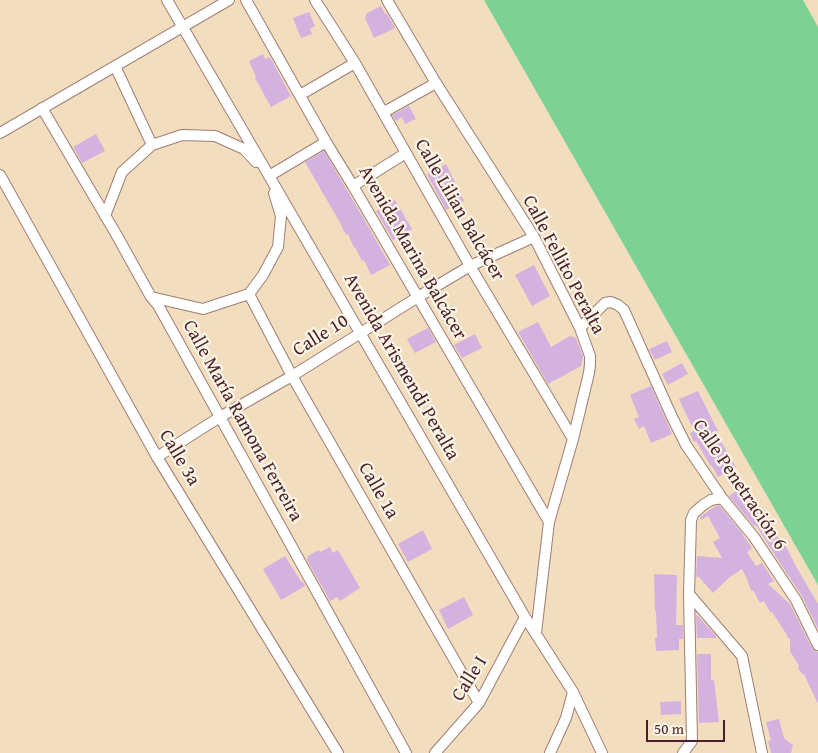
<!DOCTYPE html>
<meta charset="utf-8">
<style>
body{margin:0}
#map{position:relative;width:818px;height:753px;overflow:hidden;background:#f2ddbf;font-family:"Gentium Book Plus",serif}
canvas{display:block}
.scale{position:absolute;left:646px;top:720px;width:79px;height:22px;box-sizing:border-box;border:2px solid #4a1f2b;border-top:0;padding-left:6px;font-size:15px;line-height:18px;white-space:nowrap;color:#4a1f2b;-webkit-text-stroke:4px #fcf5e5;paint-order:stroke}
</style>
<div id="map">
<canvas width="818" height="753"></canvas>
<div class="scale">50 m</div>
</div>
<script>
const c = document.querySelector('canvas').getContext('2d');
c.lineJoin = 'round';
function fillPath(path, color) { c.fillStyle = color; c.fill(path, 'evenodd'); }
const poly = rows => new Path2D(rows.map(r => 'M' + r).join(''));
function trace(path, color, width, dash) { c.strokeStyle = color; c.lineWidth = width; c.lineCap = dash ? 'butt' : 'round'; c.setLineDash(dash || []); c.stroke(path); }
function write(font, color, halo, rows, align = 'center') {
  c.font = font + ' "Gentium Book Plus",serif'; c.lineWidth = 4.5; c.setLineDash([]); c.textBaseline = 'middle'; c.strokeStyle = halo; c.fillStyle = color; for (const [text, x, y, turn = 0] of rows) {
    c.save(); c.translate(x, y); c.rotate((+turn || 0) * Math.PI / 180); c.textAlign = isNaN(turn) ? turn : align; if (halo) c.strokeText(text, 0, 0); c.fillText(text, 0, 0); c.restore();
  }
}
const green = poly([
 [484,0,803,0,818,27,818,585]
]);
const building = poly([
 [381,6,385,14,387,13,395,28,374,38,365,18,367,13],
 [309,12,315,26,310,29,312,34,301,38,293,18],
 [263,54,265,59,270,57,291,96,271,107,255,78,256,77,249,61],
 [409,106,416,119,405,124,402,117,396,121,392,115],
 [96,134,105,151,82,163,73,147],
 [324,151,361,214,390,265,371,275,364,260,362,261,355,247,354,248,348,234,346,235,339,221,305,162],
 [446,164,464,201,446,210,427,174],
 [395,200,412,229,393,240,376,211],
 [534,265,550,296,532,306,515,275],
 [538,322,551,347,570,336,576,338,583,357,581,366,548,384,518,332],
 [428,328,436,342,415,353,407,339],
 [475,334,482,348,462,358,454,345],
 [667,341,672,352,655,360,649,349],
 [682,363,688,374,668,385,662,374],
 [651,386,672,434,651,443,644,426,639,429,634,419,639,417,630,395],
 [698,391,718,431,715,432,736,467,718,477,712,466,710,465,696,441,694,442,690,433,694,431,679,399],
 [745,485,781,542,783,541,798,570,818,604,818,629,802,596,774,554,756,525,754,526,729,496],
 [719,505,741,532,752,548,747,552,756,566,762,563,774,581,768,584,790,604,812,648,815,651,818,652,818,704,804,674,803,675,798,668,799,666,790,651,790,639,787,637,787,635,772,612,770,612,764,601,760,603,753,590,751,591,747,579,742,569,731,576,713,593,698,576,696,578,697,556,722,558,713,542,720,538,708,516,701,520,700,517,714,507],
 [423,530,432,549,408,562,398,544],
 [330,547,333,553,338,550,360,588,340,601,337,597,330,601,307,560,308,556,319,550,320,552],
 [285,556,302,583,302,580,305,586,281,600,263,569],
 [654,574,677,575,676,625,683,625,683,639,679,639,679,650,656,651,655,638,657,638,656,611,655,611],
 [464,597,473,615,448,629,439,610],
 [696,614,716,636,716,638,697,638],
 [697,654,711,654,711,680,714,680,719,722,699,723],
 [681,701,681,714,661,715,660,702],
 [779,719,784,738,793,745,791,753,771,753,768,741,771,740,766,722]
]);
const street = poly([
 [167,0,525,617,573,692,602,753],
 [246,0,326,142,353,186,549,522],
 [315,0,355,63,470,266,573,439],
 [387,0,436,83,534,237,580,328,590,356,590,364,589,373,573,439,549,522,536,633],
 [115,66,152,145],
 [300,95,355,63],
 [42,108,116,234,151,297,158,305,406,753],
 [384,112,436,83],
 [0,133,229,0],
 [0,175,157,457,338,753],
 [269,176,326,142],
 [353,186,406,153],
 [105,216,122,172,152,145,182,135,215,136,244,149,256,162],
 [249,294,292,376,479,703],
 [151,297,203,309,249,294,263,275,278,247,281,216,274,193],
 [580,328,605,303,611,302,618,305,624,310,672,417,686,445,722,498,754,537,796,600,818,645],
 [157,457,220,417,292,376,418,297,470,266,534,237],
 [689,594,742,656,762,753],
 [435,753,479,703,525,617],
 [550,753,566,718,573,692],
 [683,753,692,741,689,594,691,520,694,513,703,505,711,500,722,498]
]);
const streetNames = [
 ["Calle Lilian Balcácer",459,210,60],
 ["Avenida Marina Balcácer",412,253,60],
 ["Calle Fellito Peralta",563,265,62],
 ["Calle 10",321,336,-32],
 ["Avenida Arismendi Peralta",401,367,60],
 ["Calle María Ramona Ferreira",242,421,61],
 ["Calle 3a",179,458,59],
 ["Calle Penetración 6",739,485,56],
 ["Calle 1a",378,491,60],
 ["Calle I",470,679,-58]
];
fillPath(green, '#7cd295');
fillPath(building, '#d5b1e0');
trace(street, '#9e7e75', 12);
trace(street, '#fff', 10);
write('19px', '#4a1f2b', '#fcf5e5', streetNames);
</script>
